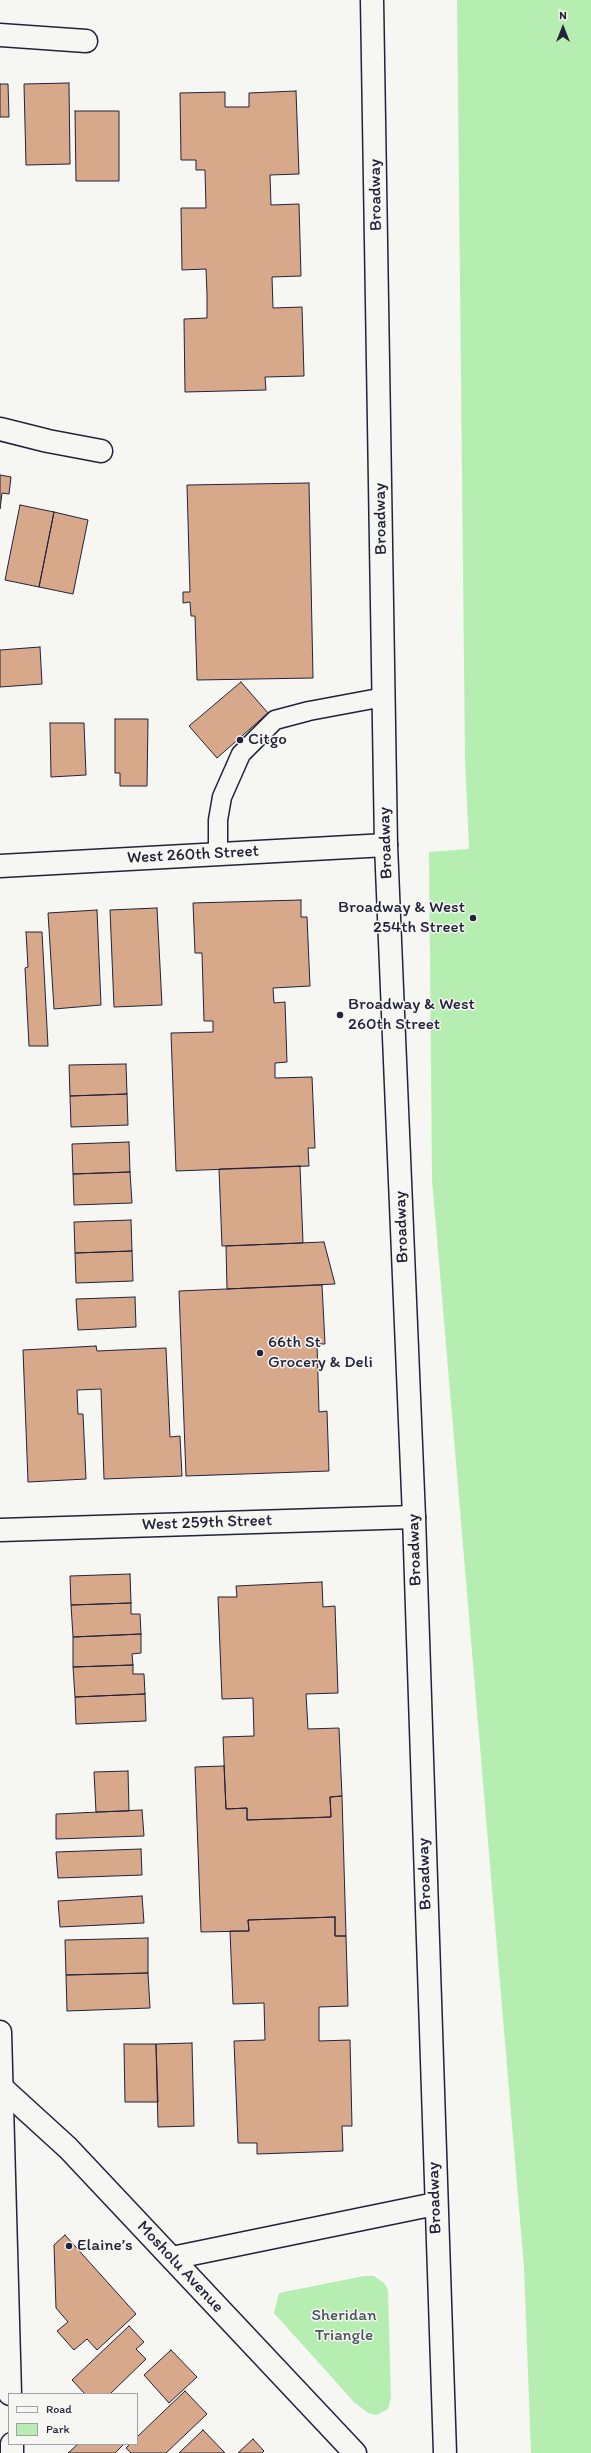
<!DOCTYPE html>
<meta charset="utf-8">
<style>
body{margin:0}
#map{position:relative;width:591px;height:2453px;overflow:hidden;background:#f6f6f2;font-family:Itim,sans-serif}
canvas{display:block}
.legend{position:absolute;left:8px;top:2393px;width:130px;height:52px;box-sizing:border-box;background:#f6f6f2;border:1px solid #a1a1a9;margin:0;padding:5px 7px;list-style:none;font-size:12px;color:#22223b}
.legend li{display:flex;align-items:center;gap:8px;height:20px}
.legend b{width:20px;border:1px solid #a1a1a9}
.north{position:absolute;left:543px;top:8px;width:40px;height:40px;-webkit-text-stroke:3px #f6f6f2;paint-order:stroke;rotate:0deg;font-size:11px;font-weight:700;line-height:16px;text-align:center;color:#22223b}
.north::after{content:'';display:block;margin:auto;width:14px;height:18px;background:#22223b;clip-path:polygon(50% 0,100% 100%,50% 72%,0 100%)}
</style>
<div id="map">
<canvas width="591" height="2453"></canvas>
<ul class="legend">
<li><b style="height:5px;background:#f6f6f2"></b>Road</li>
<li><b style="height:11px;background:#b6eeb1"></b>Park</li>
</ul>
<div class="north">N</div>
</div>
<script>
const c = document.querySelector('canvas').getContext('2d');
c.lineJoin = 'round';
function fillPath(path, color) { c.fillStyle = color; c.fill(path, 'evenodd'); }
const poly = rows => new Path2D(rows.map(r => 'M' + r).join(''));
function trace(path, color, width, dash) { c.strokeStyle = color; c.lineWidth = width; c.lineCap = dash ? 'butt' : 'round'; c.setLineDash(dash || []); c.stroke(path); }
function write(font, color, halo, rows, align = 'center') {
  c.font = font + ' Itim,sans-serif'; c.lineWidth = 3; c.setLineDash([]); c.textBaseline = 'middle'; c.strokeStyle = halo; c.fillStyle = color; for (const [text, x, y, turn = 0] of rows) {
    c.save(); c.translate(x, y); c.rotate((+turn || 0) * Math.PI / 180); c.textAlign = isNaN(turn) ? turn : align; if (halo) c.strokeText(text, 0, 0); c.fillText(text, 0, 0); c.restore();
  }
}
const green = poly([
 [457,0,591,0,591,2453,531,2453,524,2267,432,1179,429,852,469,849,465,758],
 [364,2276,374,2276,384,2283,388,2290,391,2398,388,2409,377,2415,368,2413,354,2402,274,2313,279,2293]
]);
const building = poly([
 [69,83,70,164,26,165,24,84,69,83],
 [0,84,8,84,9,117,0,117,0,84],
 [296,91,299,174,270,175,271,205,299,204,301,276,272,277,273,308,302,307,304,376,265,377,266,390,185,392,184,319,207,318,207,295,206,269,182,270,181,208,206,208,205,170,196,170,196,160,181,160,180,93,225,92,225,107,249,107,249,93,296,91],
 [75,111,119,111,119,181,76,181,75,111],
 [0,475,11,477,9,494,2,493,0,509,0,475],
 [309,483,313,678,197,680,195,616,191,616,190,602,183,603,183,592,190,592,187,485,309,483],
 [20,505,54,512,39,587,5,580,20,505],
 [54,512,88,520,73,594,39,587,54,512],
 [40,647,42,684,0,687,0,650,40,647],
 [241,682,268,713,217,758,189,726,241,682],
 [115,719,148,719,147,786,120,786,120,773,115,773,115,719],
 [50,723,84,723,86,775,51,777,50,723],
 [301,900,301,917,307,917,310,986,273,988,274,1003,285,1002,287,1062,275,1063,275,1078,312,1077,315,1148,308,1148,309,1166,176,1171,171,1033,213,1032,213,1021,204,1021,202,953,195,953,193,903,301,900],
 [157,908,162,1005,114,1007,110,910,157,908],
 [97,910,101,1005,54,1009,48,913,97,910],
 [26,932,42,932,48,1046,29,1046,25,968,28,967,26,932],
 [126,1064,127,1094,70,1096,69,1065,126,1064],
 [127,1094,128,1125,71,1127,70,1096,127,1094],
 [129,1142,130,1172,73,1174,72,1144,129,1142],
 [300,1166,303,1243,222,1246,219,1169,300,1166],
 [130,1172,132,1203,74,1205,73,1174,130,1172],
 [131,1220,132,1251,75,1253,74,1222,131,1220],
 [324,1242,335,1284,227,1289,226,1246,324,1242],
 [132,1251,133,1281,76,1283,75,1253,132,1251],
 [322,1285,325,1344,317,1344,319,1412,327,1411,329,1471,186,1476,179,1291,322,1285],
 [135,1297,136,1327,78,1330,76,1299,135,1297],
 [96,1346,97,1351,166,1348,170,1437,180,1436,182,1476,104,1479,101,1389,77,1390,78,1414,83,1414,86,1479,28,1482,23,1350,96,1346],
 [130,1574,131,1603,71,1605,70,1576,130,1574],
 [322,1582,323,1607,335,1606,338,1693,306,1694,308,1729,339,1728,342,1796,330,1797,331,1817,247,1820,247,1808,226,1809,223,1737,254,1736,253,1698,222,1699,218,1597,237,1597,236,1586,322,1582],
 [131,1603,131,1614,140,1614,141,1634,73,1637,71,1605,131,1603],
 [141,1634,141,1653,132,1654,133,1665,73,1667,73,1637,141,1634],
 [133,1665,133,1674,144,1674,145,1694,75,1697,73,1667,133,1665],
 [145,1694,146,1721,76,1724,75,1697,145,1694],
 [224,1766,226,1809,247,1808,247,1820,331,1817,330,1797,342,1796,346,1936,335,1936,335,1917,248,1920,249,1931,201,1932,195,1767,224,1766],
 [128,1771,129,1811,96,1812,94,1772,128,1771],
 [142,1810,144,1836,56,1839,56,1814,142,1810],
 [141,1849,142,1875,58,1878,56,1852,141,1849],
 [142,1896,144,1923,60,1927,58,1901,142,1896],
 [335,1917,335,1936,346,1936,348,2006,319,2007,319,2041,350,2040,352,2126,342,2126,343,2151,257,2154,257,2143,238,2143,234,2041,265,2040,264,2003,233,2004,230,1931,249,1931,248,1920,335,1917],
 [148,1938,148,1973,66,1975,65,1940,148,1938],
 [148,1973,150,2008,67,2011,66,1975,148,1973],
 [192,2043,194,2126,158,2127,156,2044,192,2043],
 [124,2044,156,2044,158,2102,125,2102,124,2044],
 [65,2235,136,2314,97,2350,87,2339,74,2350,57,2331,68,2322,56,2308,54,2245,65,2235],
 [129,2326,144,2342,136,2349,146,2359,110,2394,85,2394,72,2380,129,2326],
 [171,2350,197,2377,169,2403,144,2375,171,2350],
 [185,2391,207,2414,166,2453,131,2453,126,2448,130,2444,137,2444,137,2437,185,2391],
 [203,2430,225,2453,179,2453,203,2430],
 [253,2439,264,2451,262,2453,238,2453,253,2439],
 [78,2444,124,2444,115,2453,68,2453,78,2444]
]);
const service = poly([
 [218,854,218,820,222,797,241,754,275,720,309,711,384,697]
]);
const minor = poly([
 [0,35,86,41],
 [0,429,48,441,101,451],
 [0,866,386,845],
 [0,1530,414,1517],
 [0,2032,10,2394],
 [12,2444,12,2453]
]);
const tertiary = poly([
 [0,2086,68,2148,355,2453]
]);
const primary = poly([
 [372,0,386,845,414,1517,445,2453],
 [172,2258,435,2204]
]);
const markers = [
 [240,740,4,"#22223b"],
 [473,918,4,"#22223b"],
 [340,1015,4,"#22223b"],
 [260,1353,4,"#22223b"],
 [69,2246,4,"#22223b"]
];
const streetNames = [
 ["Broadway",376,195,-91],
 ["Broadway",381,519,-91],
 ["Broadway",386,843,-92],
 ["West 260th Street",193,855,-3],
 ["Broadway",402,1227,-92],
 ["West 259th Street",207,1523,-2],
 ["Broadway",415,1550,-92],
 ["Broadway",425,1874,-92],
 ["Broadway",435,2198,-92],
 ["Mosholu Avenue",180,2267,47]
];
const poiNames = [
 ["Citgo",248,740],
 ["Broadway & West",465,908,"right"],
 ["254th Street",465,928,"right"],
 ["Broadway & West",348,1005],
 ["260th Street",348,1025],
 ["66th St",268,1343],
 ["Grocery & Deli",268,1363],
 ["Elaine’s",77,2246]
];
const parkNames = [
 ["Sheridan",344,2316],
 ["Triangle",344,2336]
];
fillPath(green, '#b6eeb1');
fillPath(building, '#d8a88a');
trace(building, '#22223b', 1);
trace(service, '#22223b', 21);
trace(minor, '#22223b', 25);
trace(tertiary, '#22223b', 25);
trace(primary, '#22223b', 25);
trace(service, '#f6f6f2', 18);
trace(minor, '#f6f6f2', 22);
trace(tertiary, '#f6f6f2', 22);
trace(primary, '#f6f6f2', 22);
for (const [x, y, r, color] of markers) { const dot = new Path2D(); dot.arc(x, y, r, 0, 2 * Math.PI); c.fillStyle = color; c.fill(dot); trace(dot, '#f6f6f2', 1.5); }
write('17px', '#22223b', '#f6f6f2', streetNames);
write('17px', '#22223b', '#f6f6f2', poiNames, 'left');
write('17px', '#475558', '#f6f6f2', parkNames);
</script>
